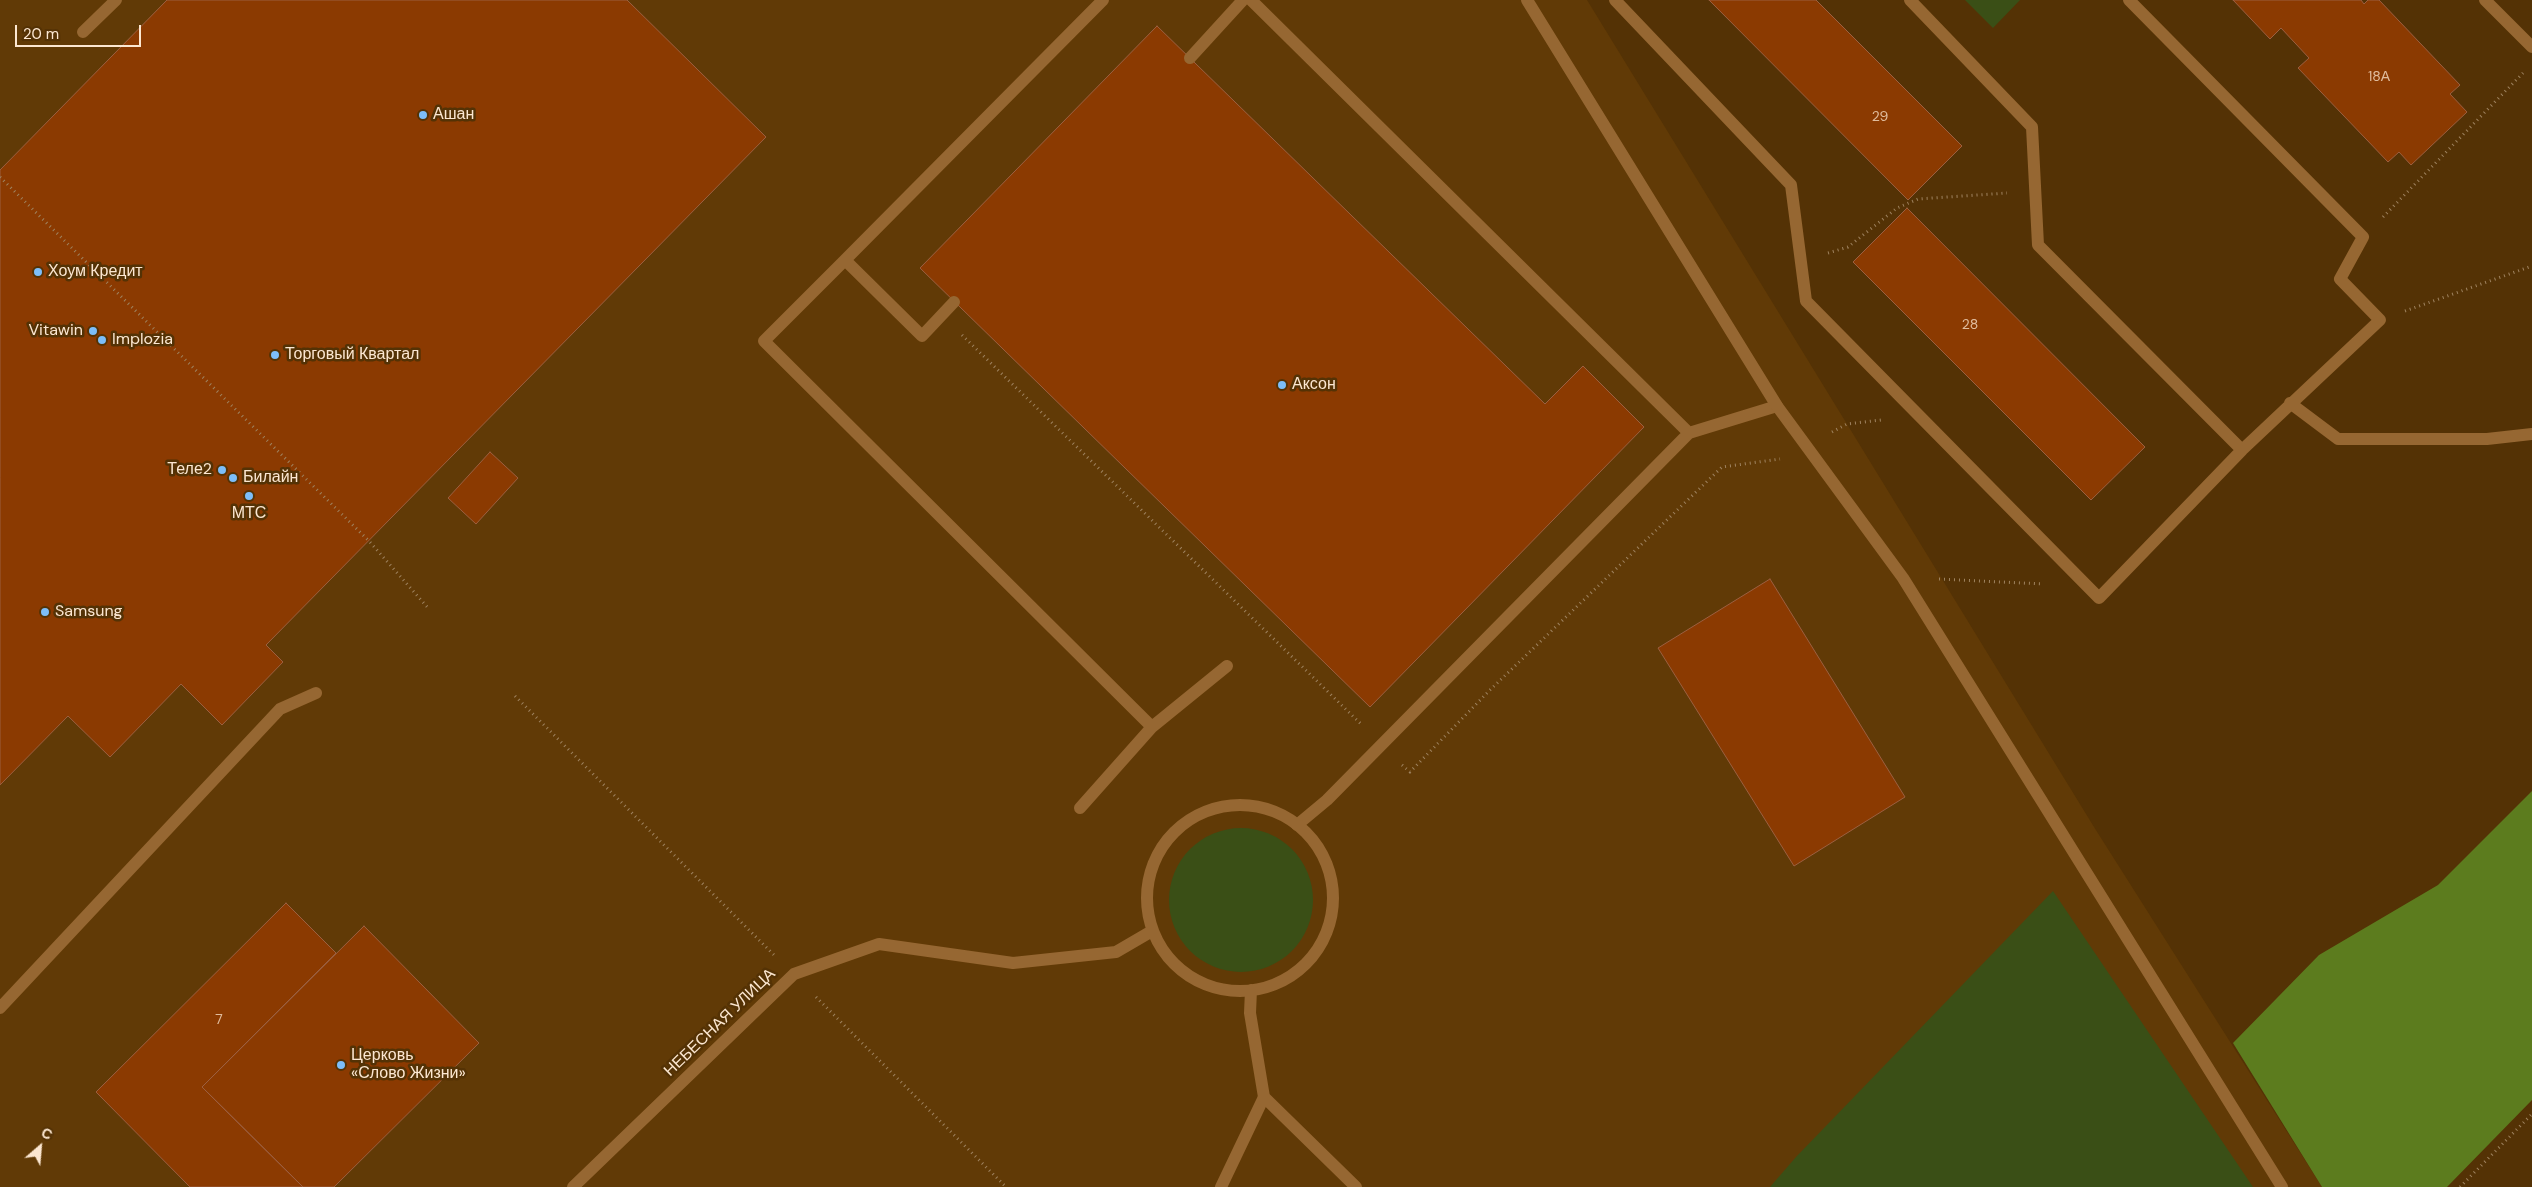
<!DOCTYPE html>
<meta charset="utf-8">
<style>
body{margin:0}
#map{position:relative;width:2532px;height:1187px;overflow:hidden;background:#543205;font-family:"DM Sans",sans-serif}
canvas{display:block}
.north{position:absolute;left:15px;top:1122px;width:50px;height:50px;-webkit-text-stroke:4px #543205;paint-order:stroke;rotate:27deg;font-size:14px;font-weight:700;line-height:20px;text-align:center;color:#fce7d1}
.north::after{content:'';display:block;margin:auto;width:18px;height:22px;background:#fce7d1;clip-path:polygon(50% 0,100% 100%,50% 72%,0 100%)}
.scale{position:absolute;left:15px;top:25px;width:126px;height:22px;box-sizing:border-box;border:2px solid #fce7d1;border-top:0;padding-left:6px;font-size:15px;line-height:18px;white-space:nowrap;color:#fce7d1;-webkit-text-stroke:4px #543205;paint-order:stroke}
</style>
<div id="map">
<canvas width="2532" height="1187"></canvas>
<div class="north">С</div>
<div class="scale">20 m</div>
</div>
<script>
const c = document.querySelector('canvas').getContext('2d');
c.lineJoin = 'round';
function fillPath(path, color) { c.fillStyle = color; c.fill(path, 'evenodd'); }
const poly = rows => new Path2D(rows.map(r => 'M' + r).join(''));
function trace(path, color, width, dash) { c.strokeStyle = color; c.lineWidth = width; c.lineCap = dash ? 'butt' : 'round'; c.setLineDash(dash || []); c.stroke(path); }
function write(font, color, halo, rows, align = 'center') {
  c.font = font + ' "DM Sans",sans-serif'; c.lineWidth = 5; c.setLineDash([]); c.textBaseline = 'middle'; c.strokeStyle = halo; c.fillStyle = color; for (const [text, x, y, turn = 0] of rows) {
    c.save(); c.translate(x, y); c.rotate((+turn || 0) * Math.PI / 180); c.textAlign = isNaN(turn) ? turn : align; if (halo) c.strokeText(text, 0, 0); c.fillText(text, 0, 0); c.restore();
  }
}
const built = poly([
 [0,0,1587,0,2094,827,2322,1187,0,1187]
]);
const green = poly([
 [1965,0,2020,0,1993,28],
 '1169 900a72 72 0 1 1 144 0a72 72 0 1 1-144 0Z',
 [2053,891,2253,1187,1770,1187,1796,1157]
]);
const forest = poly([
 [2532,791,2532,1100,2447,1187,2322,1187,2233,1043,2319,955,2438,885]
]);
const building = poly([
 [167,0,627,0,766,137,266,645,283,662,222,725,181,684,110,757,68,716,0,785,0,170,167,0],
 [1709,0,1816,0,1962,146,1908,200,1709,0],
 [2233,0,2361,0,2364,4,2368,0,2379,0,2460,85,2450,94,2467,112,2411,165,2399,152,2388,162,2298,68,2309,58,2281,28,2270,39,2233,0],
 [1157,26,1545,404,1583,366,1644,427,1370,707,920,268,1157,26],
 [1907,208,2145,447,2091,500,1853,262,1907,208],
 [490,452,518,478,476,524,448,498,490,452],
 [1770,579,1905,797,1794,866,1658,648,1770,579],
 [286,903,336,953,202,1087,303,1187,190,1187,96,1092,286,903],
 [364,926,479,1043,334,1187,303,1187,202,1087,364,926]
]);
const path = poly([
 [0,177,369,541,429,609],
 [2383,217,2523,73],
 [1828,253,1848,247,1897,208,1918,199,2007,193],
 [2405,311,2532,266],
 [962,335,1362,725],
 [1832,432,1847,424,1881,420],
 [1939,579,2043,584],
 [515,696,774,955],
 [1402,765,1410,772,1490,690,1722,467,1780,459],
 [816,997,1006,1187],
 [2460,1187,2532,1114]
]);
const service = poly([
 [1251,0,1689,433],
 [1615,0,1791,185,1806,301,2099,598,2242,450,2038,245,2032,127,1910,0],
 [2129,0,2363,237,2340,279,2380,320,2242,450],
 [2485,0,2532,47],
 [83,32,116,0],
 [1190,58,1243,0],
 [845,260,764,341,1152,727,1227,666],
 [954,302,922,336,845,260,1103,0],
 [2290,403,2338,439,2487,439,2532,434],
 [1080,808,1152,727],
 [1297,825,1327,800,1689,433,1777,406],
 [0,1008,280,709,316,693],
 [1221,1187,1264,1097]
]);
const minor = poly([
 [1527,0,1777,406,1903,578,2282,1187],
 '1147 898a93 93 0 1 1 186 0a93 93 0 1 1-186 0Z',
 [1251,990,1250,1013,1264,1097,1356,1187],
 [573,1187,794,974,879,944,1013,963,1116,952,1152,931]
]);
const markers = [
 [423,115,5,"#7dbef9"],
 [38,272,5,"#7dbef9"],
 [93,331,5,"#7dbef9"],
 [102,340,5,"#7dbef9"],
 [275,355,5,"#7dbef9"],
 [1282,385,5,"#7dbef9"],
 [222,470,5,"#7dbef9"],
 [233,478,5,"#7dbef9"],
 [249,496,5,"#7dbef9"],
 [45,612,5,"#7dbef9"],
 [341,1065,5,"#7dbef9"]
];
const numberNames = [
 ["18А",2379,77],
 ["29",1880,117],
 ["28",1970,325],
 ["7",219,1020]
];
const poiNames = [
 ["Ашан",433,115],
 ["Хоум Кредит",48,272],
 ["Vitawin",83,331,"right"],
 ["Implozia",112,340],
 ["Торговый Квартал",285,355],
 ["Аксон",1292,385],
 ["Теле2",212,470,"right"],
 ["Билайн",243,478],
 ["МТС",249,514,"center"],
 ["Samsung",55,612],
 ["Церковь",351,1056],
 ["«Слово Жизни»",351,1074]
];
const streetNames = [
 ["НЕБЕСНАЯ УЛИЦА",720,1023,-44]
];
fillPath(built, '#613a06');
fillPath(green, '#3a4f16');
fillPath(forest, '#5c7c1e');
fillPath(building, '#8b3a01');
trace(building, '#9c5f40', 1);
trace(path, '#9f8360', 3, [1, 4]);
trace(service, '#966732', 12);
trace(minor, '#966732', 12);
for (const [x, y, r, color] of markers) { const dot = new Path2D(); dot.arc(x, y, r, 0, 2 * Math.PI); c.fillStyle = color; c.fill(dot); trace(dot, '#543205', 2); }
write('14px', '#e0bc9d', null, numberNames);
write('16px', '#fce7d1', '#543205', poiNames, 'left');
write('16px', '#fce7d1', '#543205', streetNames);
</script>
